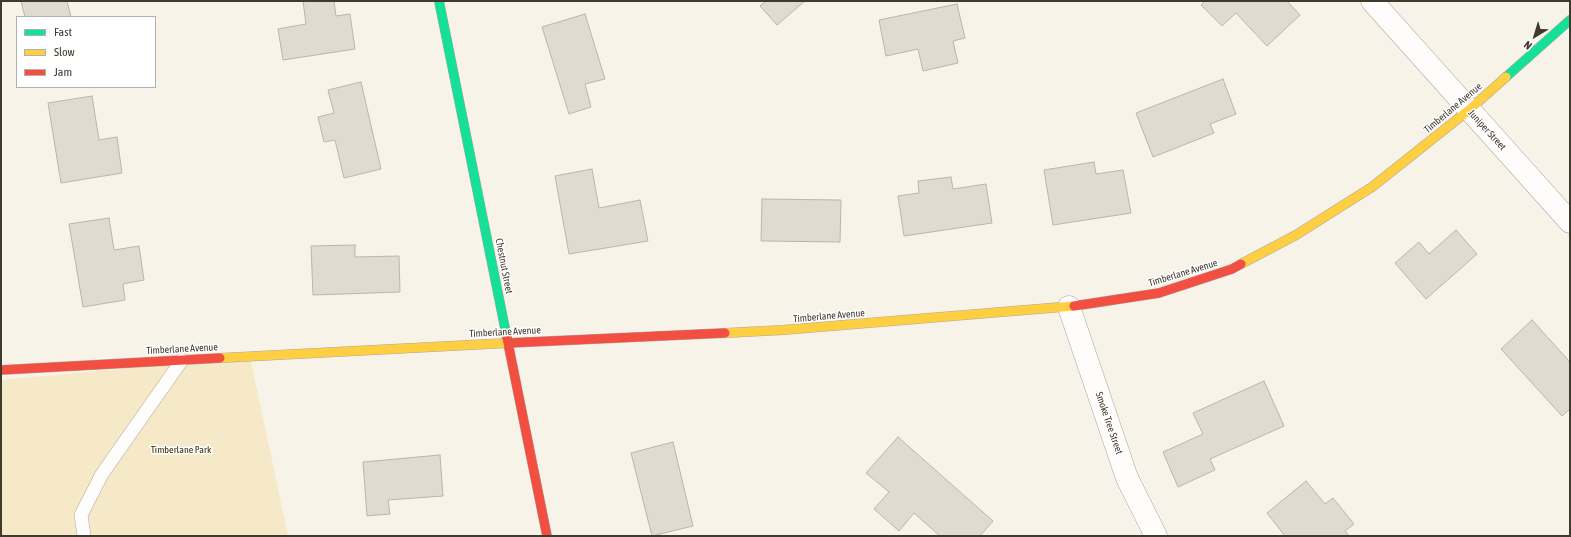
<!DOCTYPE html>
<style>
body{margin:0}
#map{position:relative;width:1571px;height:537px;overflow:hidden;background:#f8f3e8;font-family:"Asap Condensed",sans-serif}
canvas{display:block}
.frame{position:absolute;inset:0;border:2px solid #3f3a2d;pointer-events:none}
.legend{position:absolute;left:16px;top:16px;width:140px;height:72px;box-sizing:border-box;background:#fff;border:1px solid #b2b0ab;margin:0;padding:5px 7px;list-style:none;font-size:12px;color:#3f3a2d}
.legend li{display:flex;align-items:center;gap:8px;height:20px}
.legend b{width:20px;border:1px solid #b2b0ab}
.north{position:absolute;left:1515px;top:16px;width:40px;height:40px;-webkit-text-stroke:3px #fff;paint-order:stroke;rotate:218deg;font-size:11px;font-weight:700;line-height:16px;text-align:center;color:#3f3a2d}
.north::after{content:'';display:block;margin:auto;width:14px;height:18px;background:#3f3a2d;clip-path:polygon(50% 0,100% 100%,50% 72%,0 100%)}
</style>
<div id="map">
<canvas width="1571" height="537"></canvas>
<div class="frame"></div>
<ul class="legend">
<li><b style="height:5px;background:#16e098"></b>Fast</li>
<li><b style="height:5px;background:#ffcf43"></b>Slow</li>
<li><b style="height:5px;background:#f24e42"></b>Jam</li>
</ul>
<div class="north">N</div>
</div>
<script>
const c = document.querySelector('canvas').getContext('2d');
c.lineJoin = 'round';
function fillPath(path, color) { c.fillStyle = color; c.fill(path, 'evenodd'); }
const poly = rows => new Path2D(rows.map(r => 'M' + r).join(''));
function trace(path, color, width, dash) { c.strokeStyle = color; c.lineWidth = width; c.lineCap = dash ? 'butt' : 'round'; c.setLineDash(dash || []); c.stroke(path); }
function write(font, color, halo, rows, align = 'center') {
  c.font = font + ' "Asap Condensed",sans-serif'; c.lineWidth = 3; c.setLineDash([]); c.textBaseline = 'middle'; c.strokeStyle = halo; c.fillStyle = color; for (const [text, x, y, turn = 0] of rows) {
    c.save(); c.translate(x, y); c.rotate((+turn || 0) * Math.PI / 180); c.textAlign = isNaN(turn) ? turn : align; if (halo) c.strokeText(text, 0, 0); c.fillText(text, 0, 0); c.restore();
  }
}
const green = poly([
 [250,357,288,536,1,536,1,380]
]);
const building = poly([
 [21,1,67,1,71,17,25,17,21,1],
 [303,1,334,1,336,16,350,14,355,49,283,60,278,29,306,24,303,1],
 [766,1,805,1,777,25,760,6,766,1],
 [1205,1,1287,1,1300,15,1267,46,1236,13,1222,26,1201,5,1205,1],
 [957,4,965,38,953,41,958,63,923,71,918,49,886,56,879,20,957,4],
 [585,14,605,79,585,84,591,107,569,114,542,27,585,14],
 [1223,79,1236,114,1210,124,1214,133,1153,157,1136,113,1223,79],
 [361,82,381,169,344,178,335,140,324,142,318,117,334,113,328,90,361,82],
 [92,96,99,140,117,137,122,173,61,183,48,103,92,96],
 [1094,162,1096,174,1123,170,1131,213,1053,225,1044,170,1094,162],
 [592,169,599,208,640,200,648,241,569,254,555,176,592,169],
 [951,177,953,189,986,184,992,223,904,236,898,196,919,193,918,181,951,177],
 [762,199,841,200,840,242,761,241,762,199],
 [109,218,114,250,139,246,144,280,123,284,125,300,83,307,69,224,109,218],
 [1456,230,1477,254,1426,299,1395,263,1419,242,1429,254,1456,230],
 [355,245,355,257,399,256,400,292,313,295,311,246,355,245],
 [1532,320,1570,362,1570,409,1562,416,1501,349,1532,320],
 [1264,381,1284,426,1210,459,1215,470,1178,487,1163,452,1203,434,1193,413,1264,381],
 [898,437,993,521,980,536,940,536,914,513,899,531,874,509,889,492,866,473,898,437],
 [673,442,693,526,652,536,631,453,673,442],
 [440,455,443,496,388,500,390,514,367,516,363,462,440,455],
 [1306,481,1325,504,1333,498,1354,524,1345,531,1349,536,1285,536,1267,513,1306,481]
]);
const lane = poly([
 [84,536,81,515,102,474,182,360]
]);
const street = poly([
 [1372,1,1570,222],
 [1069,307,1127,478,1156,536]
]);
const fast = poly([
 [439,1,507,338],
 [1506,77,1570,20]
]);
const slow = poly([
 [1241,264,1296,235,1372,187,1469,110,1506,77],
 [725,333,783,330,1074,306],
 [220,358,508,343]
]);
const jam = poly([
 [1074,306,1159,293,1232,269,1241,264],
 [507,338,547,536],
 [508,343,725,333],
 [1,370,220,358]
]);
const streetNames = [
 ["Timberlane Avenue",1453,108,-40],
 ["Juniper Street",1487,130,48],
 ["Chestnut Street",504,266,79],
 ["Timberlane Avenue",1183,273,-17],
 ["Timberlane Avenue",829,316,-5],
 ["Timberlane Avenue",505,332,-3],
 ["Timberlane Avenue",182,349,-3],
 ["Smoke Tree Street",1109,423,71]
];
const parkNames = [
 ["Timberlane Park",181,450]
];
fillPath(green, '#f6e9c8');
fillPath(building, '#e0dbd0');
trace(building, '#bab5aa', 1);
trace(lane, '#ada89e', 14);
trace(street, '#ada89e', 23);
trace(fast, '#ada89e', 10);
trace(slow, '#ada89e', 10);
trace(jam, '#ada89e', 10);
trace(lane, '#fefdfc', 13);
trace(street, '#fefdfc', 22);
trace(fast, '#16e098', 9);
trace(slow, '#ffcf43', 9);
trace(jam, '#f24e42', 9);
write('10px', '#3f3a2d', '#fff', streetNames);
write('10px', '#352a09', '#fff', parkNames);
</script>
